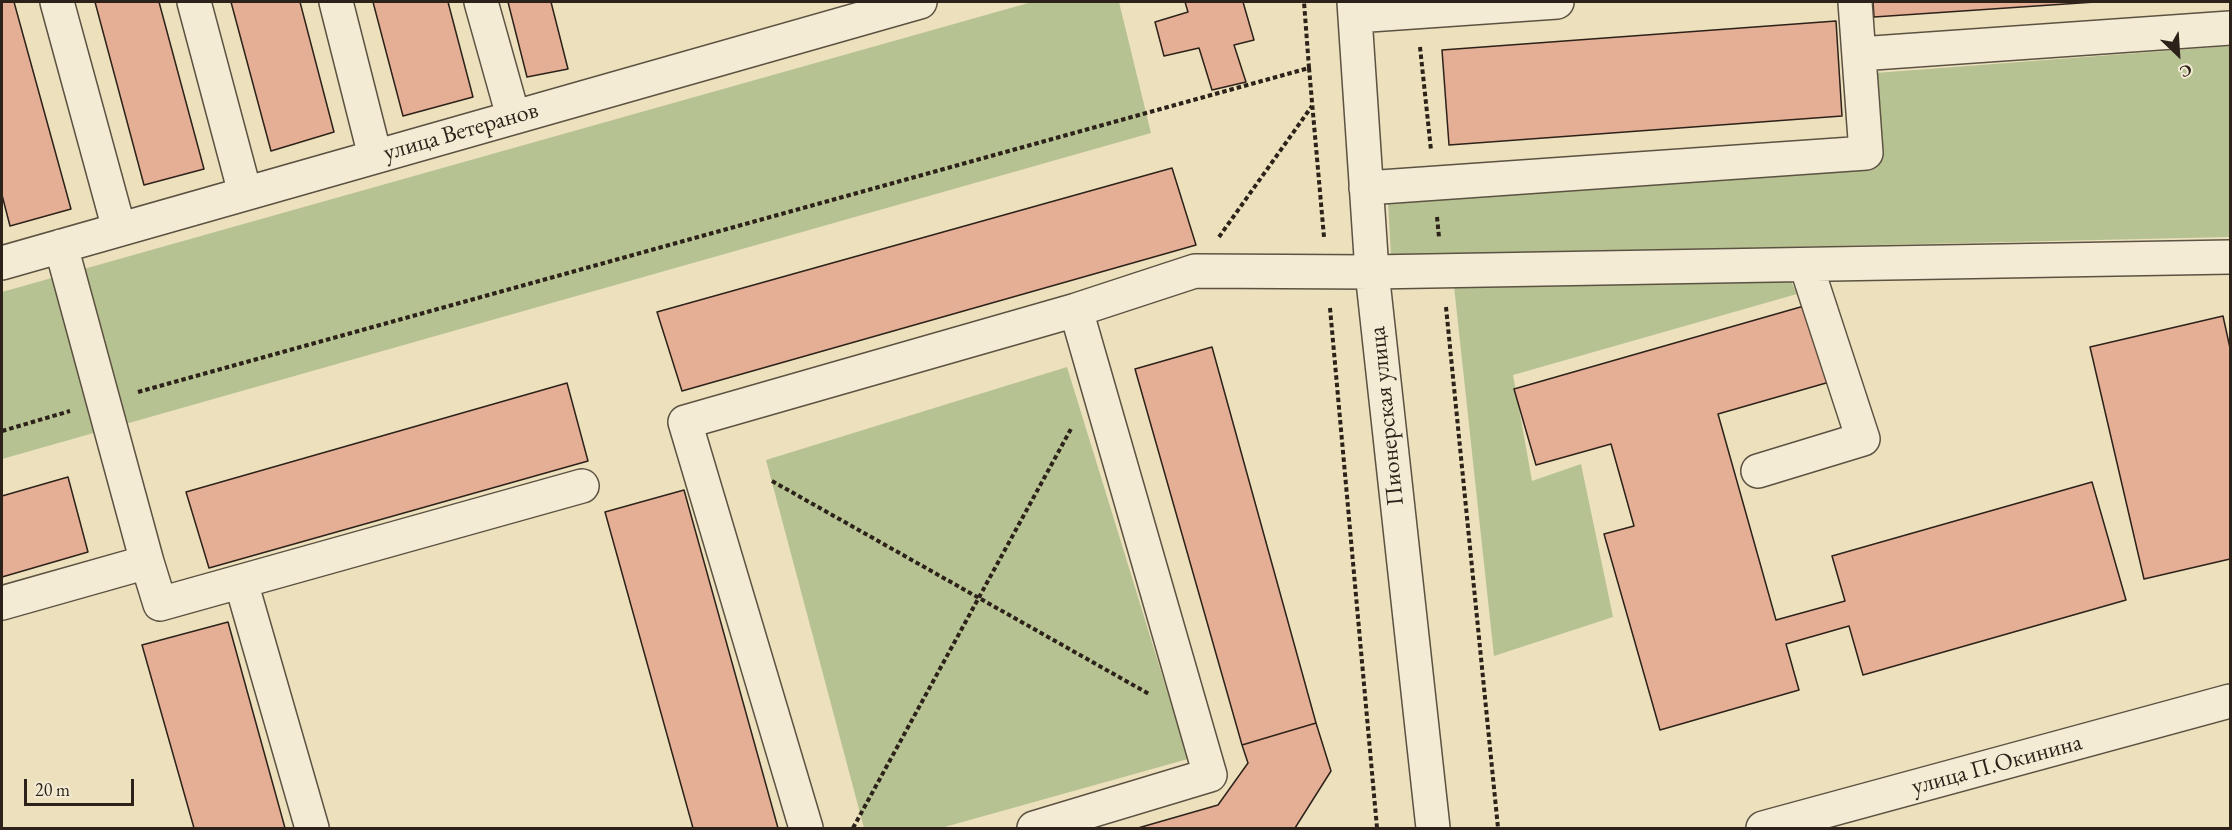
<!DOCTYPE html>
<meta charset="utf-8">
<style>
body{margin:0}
#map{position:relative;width:2232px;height:830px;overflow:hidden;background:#ece0bd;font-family:"EB Garamond",serif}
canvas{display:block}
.frame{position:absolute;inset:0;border:3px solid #2c2219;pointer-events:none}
.north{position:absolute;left:2148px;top:24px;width:60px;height:60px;-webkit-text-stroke:4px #f3ebd4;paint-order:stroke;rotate:155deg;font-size:16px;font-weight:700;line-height:24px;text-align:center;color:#2c2219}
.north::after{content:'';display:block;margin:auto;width:21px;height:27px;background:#2c2219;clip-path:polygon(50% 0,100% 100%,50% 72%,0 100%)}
.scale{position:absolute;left:24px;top:779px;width:110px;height:27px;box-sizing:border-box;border:3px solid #2c2219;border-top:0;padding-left:8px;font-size:18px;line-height:21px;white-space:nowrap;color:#2c2219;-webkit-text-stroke:4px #f3ebd4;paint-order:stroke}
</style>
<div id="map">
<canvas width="2232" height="830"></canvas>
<div class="frame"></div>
<div class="north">С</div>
<div class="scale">20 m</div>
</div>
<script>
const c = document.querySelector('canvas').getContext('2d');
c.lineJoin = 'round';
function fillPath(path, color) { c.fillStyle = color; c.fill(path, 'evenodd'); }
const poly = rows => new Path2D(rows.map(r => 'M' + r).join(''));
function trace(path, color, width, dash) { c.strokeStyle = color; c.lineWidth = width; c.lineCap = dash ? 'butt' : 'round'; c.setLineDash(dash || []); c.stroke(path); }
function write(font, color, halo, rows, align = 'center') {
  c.font = font + ' "EB Garamond",serif'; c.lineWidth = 5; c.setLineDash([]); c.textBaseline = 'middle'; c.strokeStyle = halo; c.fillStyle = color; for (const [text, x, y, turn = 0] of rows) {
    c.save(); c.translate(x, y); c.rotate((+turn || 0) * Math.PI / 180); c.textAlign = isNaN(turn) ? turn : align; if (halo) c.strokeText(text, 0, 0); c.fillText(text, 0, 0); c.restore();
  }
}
const green = poly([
 [1032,2,1119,2,1151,133,2,459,2,292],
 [2230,46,2230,237,1391,256,1388,202,1880,164,1875,73],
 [1789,277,1797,294,1513,375,1532,481,1581,464,1613,617,1494,656,1454,286],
 [1067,367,1188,759,941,828,864,828,766,460]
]);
const building = poly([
 [2,2,14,2,71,209,10,226,2,195,2,2],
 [95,2,159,2,204,169,144,185,95,2],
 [231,2,300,2,334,132,271,151,231,2],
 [373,2,448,2,473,97,403,116,373,2],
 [508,2,551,2,568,69,527,77,508,2],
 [1185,2,1243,2,1254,40,1234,45,1246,82,1212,90,1199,48,1164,56,1155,22,1188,12,1185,2],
 [1873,2,2095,2,1874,17,1873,2],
 [1836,21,1842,116,1449,145,1442,50,1836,21],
 [1172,168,1196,245,682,391,657,312,1172,168],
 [1811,304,1833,381,1718,414,1776,620,1845,601,1832,556,2092,482,2126,600,1863,675,1849,626,1786,644,1799,690,1660,730,1604,534,1634,526,1611,444,1536,465,1514,389,1811,304],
 [2223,316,2230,348,2230,559,2144,579,2090,347,2223,316],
 [1212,347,1316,723,1242,745,1135,369,1212,347],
 [567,383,588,461,209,568,186,492,567,383],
 [68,477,88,552,2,577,2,496,68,477],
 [684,490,778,828,693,828,605,512,684,490],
 [228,622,285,828,194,828,142,645,228,622],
 [1316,723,1331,771,1295,828,1138,828,1218,805,1248,763,1242,745,1316,723]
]);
const path = poly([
 [1420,47,1431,150],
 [1309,68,1324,237],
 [1437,217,1439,237],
 [1219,237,1312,106],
 [1446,307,1498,828],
 [1330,308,1377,828],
 [138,392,1309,68,1304,2],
 [2,431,70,411],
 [772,481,1149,694],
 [853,828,1072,427]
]);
const minor = poly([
 [57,2,119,229],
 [194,2,245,193],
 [336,2,375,156],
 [481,2,513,116],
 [1354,2,1372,272,1433,828],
 [1355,16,1557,2],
 [1859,54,2230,28],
 [1366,188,1866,153,1855,2],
 [2,263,920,2],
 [1758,471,1863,439,1806,265],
 [147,562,160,604,582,486],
 [241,582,312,828],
 [2,603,147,562,61,246],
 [806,828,685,422,1076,310,1195,271,1372,272,2230,257],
 [1034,828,1210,775,1076,310],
 [1763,828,2230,701]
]);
const streetNames = [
 ["улица Ветеранов",461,132,-16],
 ["Пионерская улица",1387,416,-96],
 ["улица П.Окинина",1997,765,-15]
];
fillPath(green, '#b7c292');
fillPath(building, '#e5af96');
trace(building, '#2c2219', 1.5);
trace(minor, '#5c5242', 36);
trace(path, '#2c2219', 4, [4.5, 3]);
trace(minor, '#f3ebd4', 33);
write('24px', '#2c2219', '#f3ebd4', streetNames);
</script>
